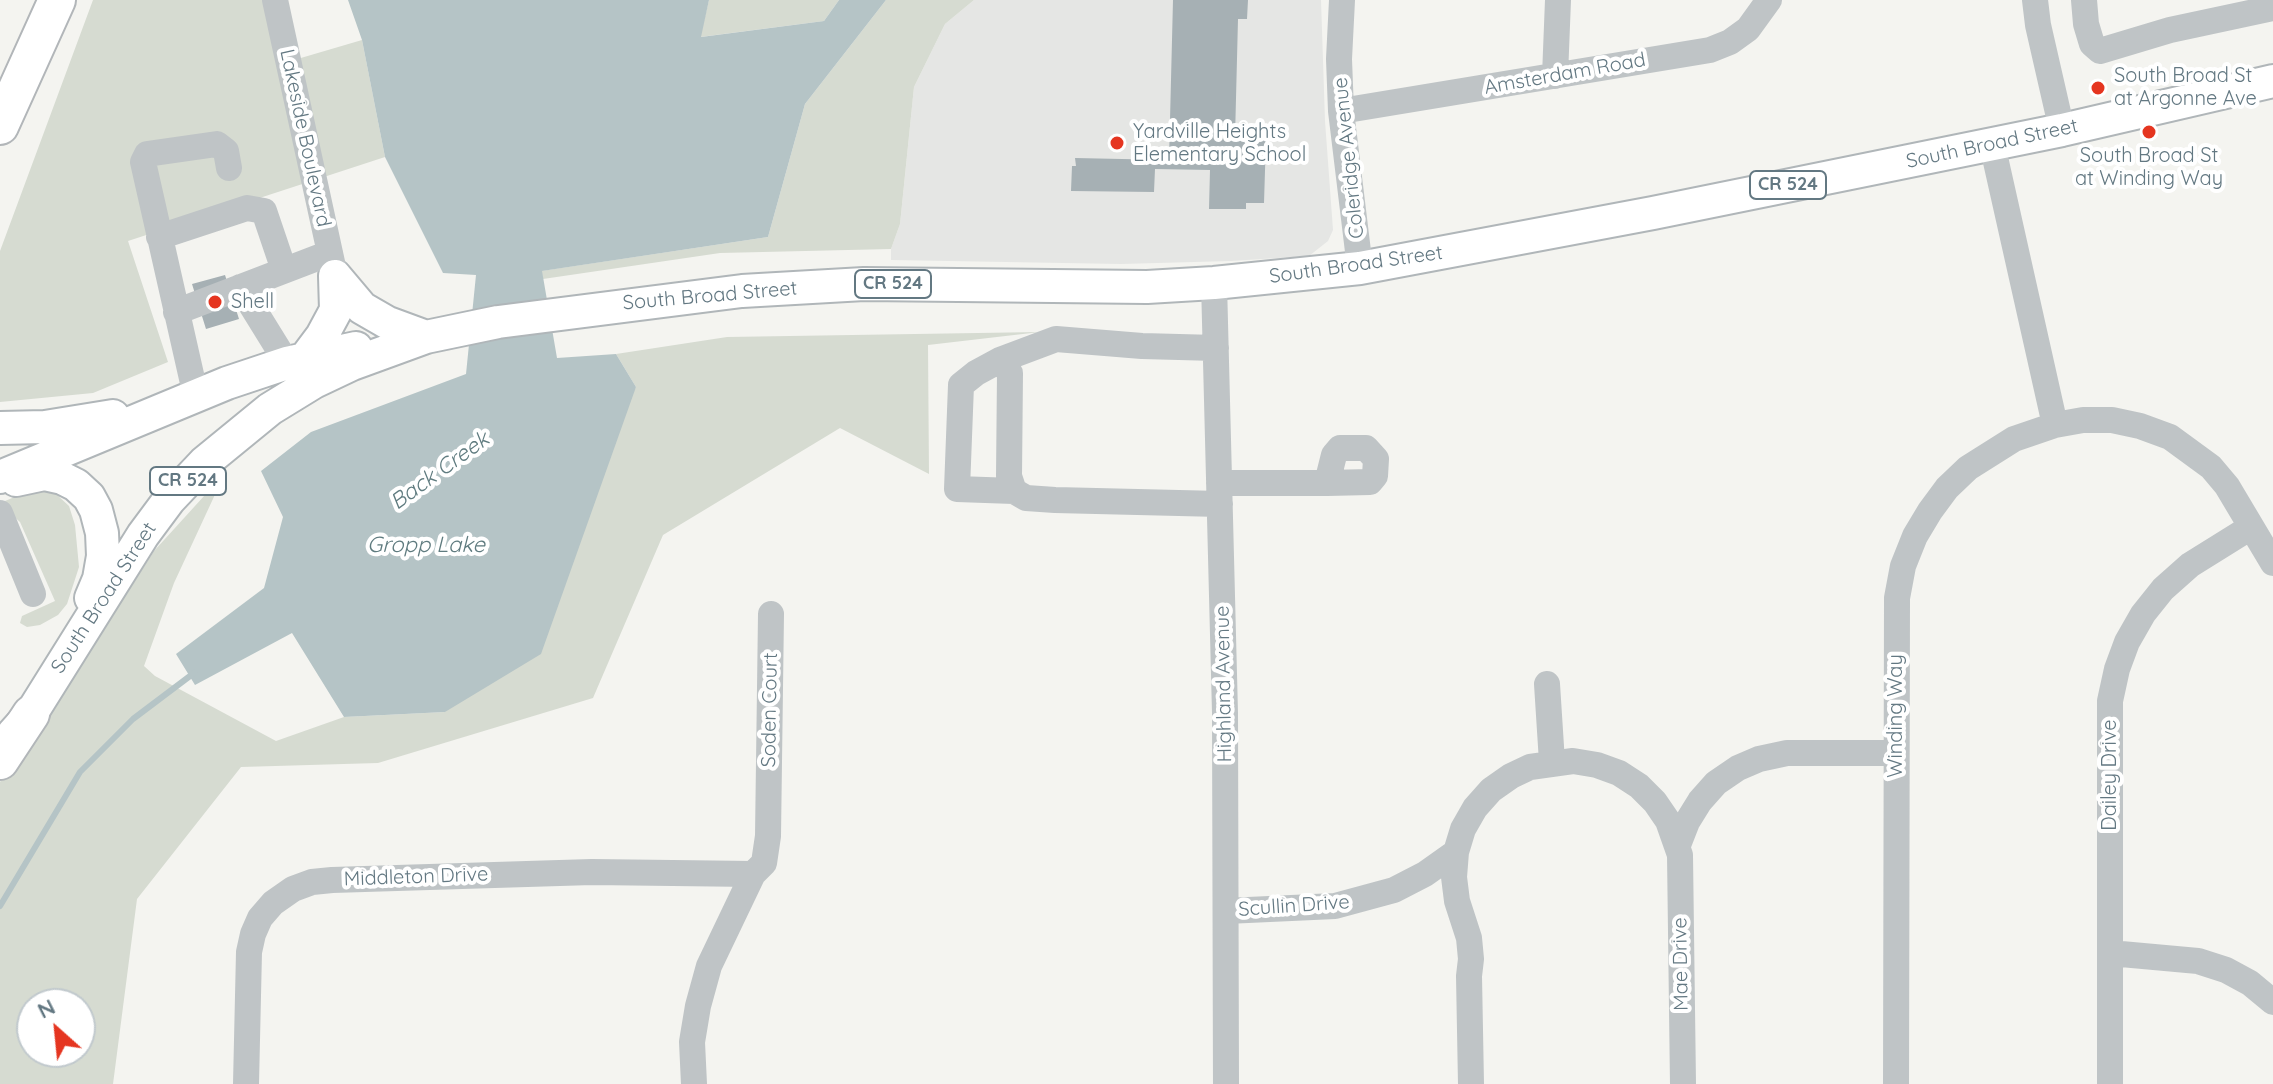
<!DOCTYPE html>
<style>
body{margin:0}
#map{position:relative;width:2273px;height:1084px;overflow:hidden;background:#f4f4f0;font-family:Quicksand,sans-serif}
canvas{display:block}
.north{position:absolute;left:16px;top:988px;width:80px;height:80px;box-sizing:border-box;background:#fff;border:2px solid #c1c9cd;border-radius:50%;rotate:333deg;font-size:22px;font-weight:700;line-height:32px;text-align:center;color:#637882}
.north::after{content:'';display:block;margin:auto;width:28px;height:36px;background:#e53520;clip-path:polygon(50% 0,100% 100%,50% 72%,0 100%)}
</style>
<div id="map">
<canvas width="2273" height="1084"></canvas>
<div class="north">N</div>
</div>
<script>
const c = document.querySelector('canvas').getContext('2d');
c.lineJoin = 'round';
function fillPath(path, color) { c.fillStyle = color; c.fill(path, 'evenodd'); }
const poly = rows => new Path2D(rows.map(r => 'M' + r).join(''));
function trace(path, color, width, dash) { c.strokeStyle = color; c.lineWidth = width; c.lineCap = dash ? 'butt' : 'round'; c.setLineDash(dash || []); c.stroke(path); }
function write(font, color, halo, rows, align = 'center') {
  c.font = font + ' Quicksand,sans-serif'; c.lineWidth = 8; c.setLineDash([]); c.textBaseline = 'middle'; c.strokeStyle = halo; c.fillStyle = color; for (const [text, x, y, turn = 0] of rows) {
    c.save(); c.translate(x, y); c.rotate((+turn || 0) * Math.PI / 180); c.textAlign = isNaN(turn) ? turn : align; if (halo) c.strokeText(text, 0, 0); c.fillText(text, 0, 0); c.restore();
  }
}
const built = poly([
 [974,0,1321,0,1325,121,1333,230,1328,241,1309,256,1231,261,1121,264,891,260,891,249,900,224,914,87,945,24]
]);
const green = poly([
 [93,0,279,0,294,60,362,40,385,157,128,241,168,362,93,393,0,402,0,251],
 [709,0,839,0,824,21,700,37],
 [886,0,974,0,945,24,914,87,900,224,891,249,720,253,543,279,541,271,768,237,805,104],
 [1040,332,928,345,929,474,840,428,663,535,593,698,378,763,241,767,137,899,113,1084,0,1084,0,782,62,694,154,551,225,473,174,583,144,666,155,676,276,741,344,717,445,712,636,387,616,354,727,337],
 [32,1004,80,1004,80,1052,32,1052],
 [36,488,55,493,69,506,75,525,79,567,67,604,58,615,40,625,27,627,20,623,22,616,55,601,20,522,3,507,5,501]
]);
const water = poly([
 [348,0,709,0,701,37,824,21,839,0,886,0,805,104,768,237,542,271,557,358,616,354,636,387,541,654,445,712,344,717,292,633,195,685,176,654,264,588,283,517,261,471,311,432,466,374,476,275,443,273,385,157,362,40]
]);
const stream = poly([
 [0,906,80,772,133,719,194,673]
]);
const building = poly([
 [1173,0,1248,0,1247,19,1238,19,1235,138,1266,138,1264,203,1246,203,1246,209,1209,209,1210,170,1155,169,1154,192,1071,191,1072,166,1076,166,1075,158,1169,160],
 [225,275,239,319,206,329,192,284]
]);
const minor = poly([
 [275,0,335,276],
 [1342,0,1339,59,1341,111,1360,268],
 [2035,0,2038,25,2062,130],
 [2084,0,2086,24,2092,44,2100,51,2170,30,2273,8],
 [1555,76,1558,0],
 [1341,111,1710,50,1730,42,1748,29,1769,0],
 [1992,144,2055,425],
 [159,237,247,208,264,211,284,270],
 [1214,283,1225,713,1226,1084],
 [240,287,287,363],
 [176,312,330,253],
 [1216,348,1142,346,1056,339,1000,360,976,373,961,385,957,489,1014,491,1026,498,1055,500,1220,504],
 [1000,360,1010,373,1009,476,1014,491],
 [195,392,143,162,147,154,217,144,226,151,229,168],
 [1219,483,1327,483,1370,482,1375,476,1376,459,1366,448,1340,448,1334,455,1327,483],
 [0,513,33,594],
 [1547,684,1552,762],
 [1678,845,1687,822,1700,801,1716,783,1738,768,1759,759,1787,753,1896,753],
 [1456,852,1454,877,1457,901,1469,938,1471,959,1469,976,1471,1084],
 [1226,911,1335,906,1394,890,1425,874,1456,852,1463,829,1475,808,1491,790,1511,776,1530,767,1573,761,1597,765,1619,773,1639,786,1655,802,1668,821,1680,855,1683,1084],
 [2110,953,2198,961,2226,970,2250,983,2273,1002],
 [246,1084,249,952,253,934,260,918,273,903,293,889,312,882,332,880,592,872,753,874],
 [694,1084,692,1042,698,1006,709,966,753,874,764,863,768,836,771,614],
 [1896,1084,1897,598,1903,566,1915,536,1930,511,1947,488,1968,468,2014,439,2055,425,2083,420,2112,420,2140,426,2170,437,2211,467,2227,486,2273,563],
 [2110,1084,2110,701,2117,669,2127,642,2143,614,2163,589,2190,565,2251,527]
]);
const major = poly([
 [335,276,362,308,388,323,426,337],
 [304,360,322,336,336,310,335,276],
 [0,428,45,427,113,416],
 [0,477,227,383,287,363,356,348],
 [16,480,44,474,62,478,76,485,89,497,96,510,102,533,103,556,99,579,91,598],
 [13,734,31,714,143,535,169,500,204,463,270,409,314,382,352,364,426,337,498,322,742,291,864,284,1147,287,1214,283,1360,268,1653,213,2062,130,2273,81]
]);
const highway = poly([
 [0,126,57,0],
 [0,761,31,714]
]);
const markers = [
 [2098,88,8,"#e53520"],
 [2149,132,8,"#e53520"],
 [1117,143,8,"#e53520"],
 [215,302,8,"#e53520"]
];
const shields = [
 [1788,185,76],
 [893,284,76],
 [188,481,76]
];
const shieldNames = [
 ["CR 524",1788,185],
 ["CR 524",893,284],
 ["CR 524",188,481]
];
const streetNames = [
 ["Amsterdam Road",1565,74,-10],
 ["Lakeside Boulevard",305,138,78],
 ["South Broad Street",1992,144,-12],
 ["Coleridge Avenue",1349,158,-96],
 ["South Broad Street",1356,265,-8],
 ["South Broad Street",710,296,-5],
 ["South Broad Street",104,598,-57],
 ["Highland Avenue",1224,684,-91],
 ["Soden Court",770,710,-89],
 ["Winding Way",1896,716,-90],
 ["Dailey Drive",2110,775,-90],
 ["Middleton Drive",416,877,-2],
 ["Scullin Drive",1294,906,-4],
 ["Mae Drive",1681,964,-91]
];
const poiNames = [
 ["South Broad St",2114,76],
 ["at Argonne Ave",2114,99],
 ["Yardville Heights",1133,132],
 ["Elementary School",1133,155],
 ["South Broad St",2149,156,"center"],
 ["at Winding Way",2149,179,"center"],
 ["Shell",231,302]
];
const waterNames = [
 ["Back Creek",440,471,-36],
 ["Gropp Lake",426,545]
];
fillPath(built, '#e5e6e4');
fillPath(green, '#d6dbd1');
fillPath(water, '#b5c4c6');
trace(stream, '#b5c4c6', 6);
fillPath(building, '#a6b0b4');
trace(major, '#b0b6b9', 36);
trace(highway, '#b2b6b9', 40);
trace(minor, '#bfc4c6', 26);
trace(major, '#fff', 32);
trace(highway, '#fff', 36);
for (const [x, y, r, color] of markers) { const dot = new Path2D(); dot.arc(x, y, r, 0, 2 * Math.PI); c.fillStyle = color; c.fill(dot); trace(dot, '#fff', 3); }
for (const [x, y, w] of shields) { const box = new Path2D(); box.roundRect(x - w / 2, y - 14, w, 28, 6); c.fillStyle = '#fff'; c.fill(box); trace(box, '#637882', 2); }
write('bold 18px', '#637882', null, shieldNames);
write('20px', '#637882', '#fff', streetNames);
write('20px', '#637882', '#fff', poiNames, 'left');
write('italic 22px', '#5f7b7f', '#fff', waterNames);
</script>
